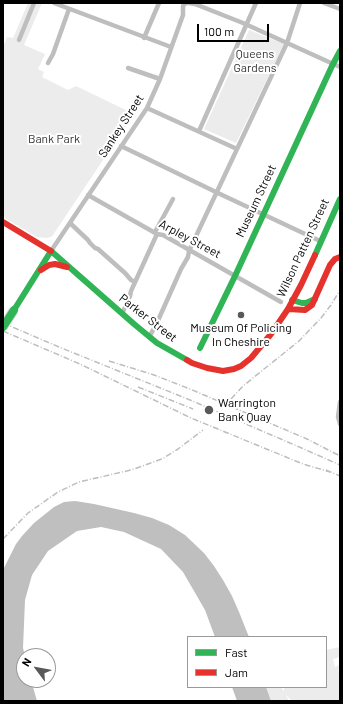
<!DOCTYPE html>
<style>
body{margin:0}
#map{position:relative;width:343px;height:704px;overflow:hidden;background:#fff;font-family:Barlow,sans-serif}
canvas{display:block}
.frame{position:absolute;inset:0;border:4px solid #000;pointer-events:none}
.legend{position:absolute;left:187px;top:636px;width:140px;height:52px;box-sizing:border-box;background:#fff;border:1px solid #999;margin:0;padding:5px 7px;list-style:none;font-size:12px;color:#000}
.legend li{display:flex;align-items:center;gap:8px;height:20px}
.legend b{width:20px;border:1px solid #999}
.north{position:absolute;left:16px;top:648px;width:40px;height:40px;box-sizing:border-box;background:#fff;border:1px solid #999;border-radius:50%;rotate:302deg;font-size:11px;font-weight:700;line-height:16px;text-align:center;color:#000}
.north::after{content:'';display:block;margin:auto;width:14px;height:18px;background:#595959;clip-path:polygon(50% 0,100% 100%,50% 72%,0 100%)}
.scale{position:absolute;left:197px;top:24px;width:72px;height:18px;box-sizing:border-box;border:2px solid #000;border-top:0;padding-left:5px;font-size:12px;line-height:14px;white-space:nowrap;color:#000;-webkit-text-stroke:3px #fff;paint-order:stroke}
</style>
<div id="map">
<canvas width="343" height="704"></canvas>
<div class="frame"></div>
<ul class="legend">
<li><b style="height:5px;background:#30b455"></b>Fast</li>
<li><b style="height:5px;background:#e5322d"></b>Jam</li>
</ul>
<div class="north">N</div>
<div class="scale">100 m</div>
</div>
<script>
const c = document.querySelector('canvas').getContext('2d');
c.lineJoin = 'round';
function fillPath(path, color) { c.fillStyle = color; c.fill(path, 'evenodd'); }
const poly = rows => new Path2D(rows.map(r => 'M' + r).join(''));
function trace(path, color, width, dash) { c.strokeStyle = color; c.lineWidth = width; c.lineCap = dash ? 'butt' : 'round'; c.setLineDash(dash || []); c.stroke(path); }
function write(font, color, halo, rows, align = 'center') {
  c.font = font + ' Barlow,sans-serif'; c.lineWidth = 4; c.setLineDash([]); c.textBaseline = 'middle'; c.strokeStyle = halo; c.fillStyle = color; for (const [text, x, y, turn = 0] of rows) {
    c.save(); c.translate(x, y); c.rotate((+turn || 0) * Math.PI / 180); c.textAlign = isNaN(turn) ? turn : align; if (halo) c.strokeText(text, 0, 0); c.fillText(text, 0, 0); c.restore();
  }
}
const green = poly([
 [28,3,42,3,24,45,45,54,38,69,44,72,42,77,68,90,76,86,134,114,120,135,115,136,108,147,107,154,53,235,51,237,46,238,37,237,3,217,3,47,7,37,13,38],
 [249,30,284,44,236,143,204,129],
 [340,647,340,657,333,659,335,667,340,665,340,669,338,670,340,674,340,701,292,701,286,695,289,701,271,701,266,687,281,687,284,691,284,687,326,687,326,650]
]);
const water = poly([
 [75,501,94,504,134,513,152,518,169,525,185,535,204,553,214,566,223,580,232,596,239,612,249,637,215,637,205,610,183,572,161,549,124,532,101,527,77,531,48,551,32,575,25,600,23,648,25,656,24,656,24,680,31,680,37,701,3,701,3,570,16,544,22,536,34,523,54,507,64,502],
 [232,687,266,687,271,701,237,701]
]);
const street = poly([
 [54,3,171,47],
 [189,3,195,4,243,23,340,67],
 [324,3,340,9],
 [144,38,159,3],
 [19,40,34,3],
 [48,63,53,54,69,9],
 [128,68,160,79],
 [147,108,237,149],
 [199,131,256,3],
 [121,146,220,194,320,241],
 [88,195,157,234,163,235,281,302],
 [70,223,88,240,90,243,95,248,98,249,125,273,131,280,135,282],
 [155,232,173,199],
 [51,251,147,108,160,79,183,15,183,6,184,4,187,3],
 [122,314,130,296,131,291,157,234],
 [149,337,156,325,181,269,188,257,189,251,287,43,300,3],
 [340,402,338,417,340,424]
]);
const fast = poly([
 [315,255,340,199],
 [292,300,302,303,306,303,315,299],
 [14,310,51,251,134,324,157,343,187,360],
 [200,348,235,276,332,66,340,51]
]);
const jam = poly([
 [3,222,51,251],
 [41,270,49,265,55,264,67,267],
 [288,309,305,310,312,305,330,265,335,259,340,257],
 [187,360,192,363,207,368,223,371,234,369,241,366,251,358,271,334,288,309,301,285,315,255]
]);
const rail = poly([
 [3,323,59,347,190,400,297,446,340,465],
 [3,331,80,364,191,418,303,464,330,472],
 [109,361,154,375,190,389,307,439,340,456],
 [138,387,193,409],
 [231,399,243,386,299,341,321,318,331,305,340,290],
 [326,470,340,476],
 [3,539,28,513,58,492,79,482,131,470,162,459,178,449,203,430]
]);
const fastBridge = poly([
 [3,327,14,310]
]);
const markers = [
 [241,315,4,"#595959"],
 [209,410,5,"#595959"]
];
const parkNames = [
 ["Queens",255,54],
 ["Gardens",255,68],
 ["Bank Park",54,139]
];
const streetNames = [
 ["Sankey Street",121,126,-57],
 ["Museum Street",256,201,-65],
 ["Arpley Street",190,239,28],
 ["Wilson Patten Street",303,248,-65],
 ["Parker Street",148,318,38]
];
const poiNames = [
 ["Museum Of Policing",241,328],
 ["In Cheshire",241,342],
 ["Warrington",218,403,"left"],
 ["Bank Quay",218,417,"left"]
];
fillPath(green, '#ececec');
fillPath(water, '#bfbfbf');
trace(street, '#bebebe', 4.5);
trace(fast, '#30b455', 6);
trace(jam, '#e5322d', 6);
trace(rail, '#bebebe', 1.5, [6, 2, 1, 2]);
trace(fastBridge, '#dbdbdb', 10, []);
trace(fastBridge, '#30b455', 8);
for (const [x, y, r, color] of markers) { const dot = new Path2D(); dot.arc(x, y, r, 0, 2 * Math.PI); c.fillStyle = color; c.fill(dot); trace(dot, '#fff', 1.5); }
write('12px', '#333', '#fff', parkNames);
write('12px', '#000', '#fff', streetNames);
write('12px', '#000', '#fff', poiNames);
</script>
